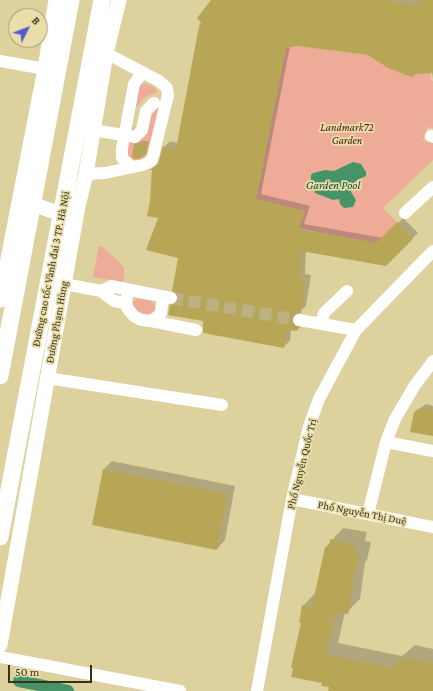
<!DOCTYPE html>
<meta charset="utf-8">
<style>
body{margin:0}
#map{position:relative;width:433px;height:691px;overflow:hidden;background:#ddd19e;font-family:"Crimson Pro",serif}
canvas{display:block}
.north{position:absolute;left:8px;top:8px;width:40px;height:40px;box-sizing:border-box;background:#eadeab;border:1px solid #a29972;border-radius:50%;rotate:48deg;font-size:11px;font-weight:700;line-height:16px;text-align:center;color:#36321d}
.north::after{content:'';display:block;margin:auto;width:14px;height:18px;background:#555ad1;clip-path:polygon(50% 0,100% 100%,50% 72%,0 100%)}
.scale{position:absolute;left:8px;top:665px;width:84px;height:18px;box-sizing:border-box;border:2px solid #36321d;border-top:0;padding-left:5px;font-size:12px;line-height:14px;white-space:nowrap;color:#36321d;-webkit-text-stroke:3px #eadeab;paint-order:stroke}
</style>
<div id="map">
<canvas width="433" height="691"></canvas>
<div class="north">B</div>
<div class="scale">50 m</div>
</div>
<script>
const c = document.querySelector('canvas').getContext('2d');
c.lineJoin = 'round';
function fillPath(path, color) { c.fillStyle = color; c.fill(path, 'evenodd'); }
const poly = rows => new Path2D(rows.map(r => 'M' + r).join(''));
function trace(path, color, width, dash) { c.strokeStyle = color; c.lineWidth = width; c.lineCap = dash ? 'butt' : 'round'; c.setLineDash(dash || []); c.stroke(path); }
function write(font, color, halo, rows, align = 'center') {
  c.font = font + ' "Crimson Pro",serif'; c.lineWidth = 3.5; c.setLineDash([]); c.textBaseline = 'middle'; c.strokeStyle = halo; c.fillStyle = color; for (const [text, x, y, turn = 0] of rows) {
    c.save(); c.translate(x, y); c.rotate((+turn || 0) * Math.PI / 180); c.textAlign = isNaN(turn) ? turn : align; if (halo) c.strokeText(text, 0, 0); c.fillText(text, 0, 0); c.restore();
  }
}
const green = poly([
 [297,46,376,56,388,68,408,76,414,77,416,71,431,73,431,80,433,81,433,128,427,127,423,141,433,143,433,160,383,208,397,222,376,243,299,228,305,211,256,199,286,48],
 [142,83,153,86,158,92,145,97,136,107,132,127,138,128,137,131,128,133,136,88],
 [158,107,150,152,143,159,130,161,124,148,151,111],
 [99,246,103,247,124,267,124,280,122,282,93,277],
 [137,299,151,301,154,305,155,309,153,312,149,314,137,312,132,306,133,301]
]);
const water = poly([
 [353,162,361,164,366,172,366,176,357,180,352,185,351,192,356,200,353,207,344,208,340,204,339,199,333,200,315,193,311,180,311,175,313,173,325,170,334,171]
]);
const shadow = poly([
 [213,0,433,0,433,79,432,72,417,73,413,76,369,54,297,45,290,46,261,194,310,206,304,224,383,238,403,218,418,233,385,265,306,250,305,274,311,275,306,306,297,313,303,325,297,330,291,329,290,341,284,346,204,320,170,306,179,299,179,258,151,201,152,169,159,163,164,147,170,141,178,143],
 [143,141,149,142,145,153,136,144],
 [426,404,433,406,433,435,415,412],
 [112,461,235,486,225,540,217,549,104,469],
 [343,528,367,532,365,541,371,542,367,560,365,562,360,599,346,613,345,612,338,643,402,656,415,645,433,649,433,691,331,691,330,686,323,682,302,622,303,606,315,593,326,547]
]);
const canal = poly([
 [19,681,68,691]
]);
const building = poly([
 [211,0,387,0,415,6,423,0,433,0,433,73,415,74,414,77,408,76,388,68,368,55,297,46,286,48,256,199,305,211,299,229,376,243,397,222,413,239,386,266,301,251,300,280,306,281,301,313,294,315,292,319,294,325,298,327,297,331,287,330,284,348,203,333,203,321,168,315,170,305,176,303,178,299,176,293,172,291,178,258,146,250,158,218,147,216,150,201,152,170,150,170,158,164,163,146,176,149,199,26,201,23,197,18],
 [141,142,148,143,146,154,141,158,134,159,132,157,134,144],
 [421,408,433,410,433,436,410,432,414,412],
 [103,469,228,494,217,550,92,525],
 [330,539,355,544,354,553,359,554,356,573,354,573,349,612,347,614,336,612,326,655,395,668,396,661,401,662,402,657,433,663,433,691,328,691,329,687,321,686,322,683,291,677,293,668,291,667,301,623,299,623,302,605,312,607,325,547,329,547]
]);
const minorTunnel = poly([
 [171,298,299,320]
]);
const minor = poly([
 [0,61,45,69],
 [93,130,135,137,142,130,146,111,154,103],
 [431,136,433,137],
 [132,167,122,158,122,148,134,84,143,72],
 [86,174,105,173,143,165,151,161,153,156,168,95,167,88,159,81,106,53],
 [405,213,433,187],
 [64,284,101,291,111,286,171,298],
 [128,290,126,303,128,309,134,316,141,320,151,321,157,317,161,313,163,297],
 [101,291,114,301,126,303],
 [299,320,356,330],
 [151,321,196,330],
 [321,324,324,313,347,291],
 [47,378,222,405],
 [386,442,433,451],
 [292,499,433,527],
 [368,514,386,442,395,419,415,385,433,361],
 [0,657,180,691],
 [257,691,292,499,309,426,319,399,356,330,433,251]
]);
const major = poly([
 [24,198,35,205,58,213,72,210],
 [0,300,45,69,56,0],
 [0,645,78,206,86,174,106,53,119,0]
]);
const highway = poly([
 [0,376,71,0],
 [0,537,102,0]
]);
const parkNames = [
 ["Landmark72",347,128],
 ["Garden",347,141]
];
const streetNames = [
 ["Đường cao tốc Vành đai 3 TP. Hà Nội",51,269,-79],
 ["Đường Phạm Hùng",57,322,-80],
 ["Phố Nguyễn Quốc Trị",302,464,-76],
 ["Phố Nguyễn Thị Duệ",362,513,11]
];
const waterNames = [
 ["Garden Pool",333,185]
];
fillPath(green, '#edab98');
fillPath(water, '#469368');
fillPath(shadow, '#0003');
trace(canal, '#469368', 12);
fillPath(building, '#b8a657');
trace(minorTunnel, '#bcb184', 12, [12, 6]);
trace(minor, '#fff', 12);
trace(major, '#fff', 15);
trace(highway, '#fff', 17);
write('italic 11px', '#49180a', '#eadeab', parkNames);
write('11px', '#36321d', '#eadeab', streetNames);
write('italic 12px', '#124d2f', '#eadeab', waterNames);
</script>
